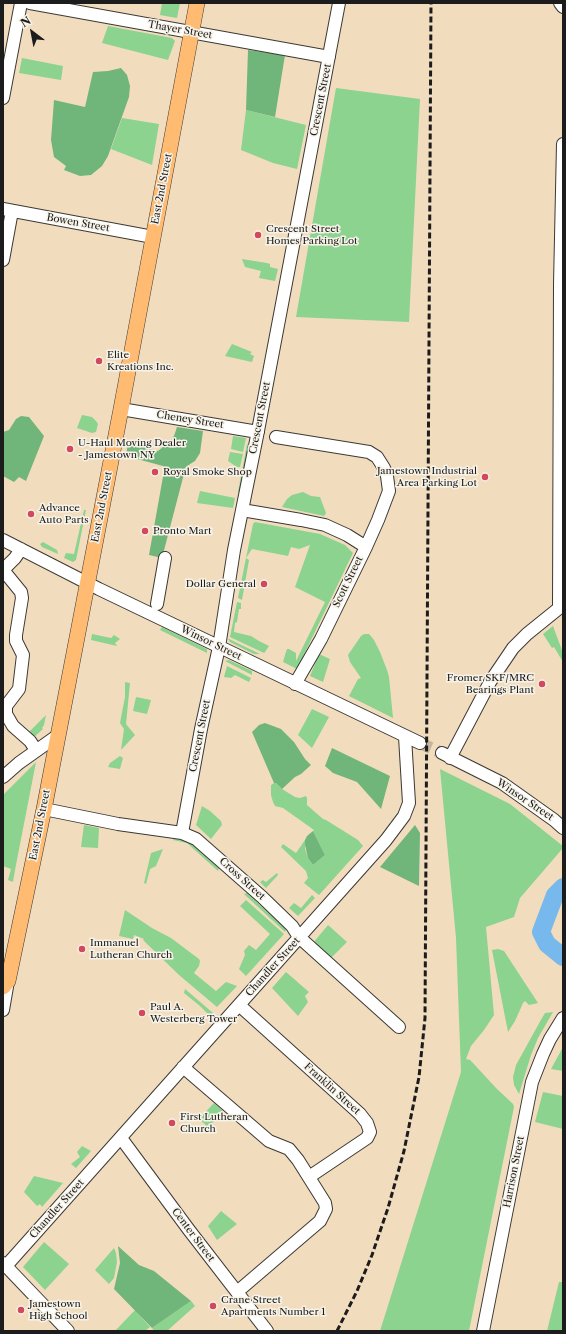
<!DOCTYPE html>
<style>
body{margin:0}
#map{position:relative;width:566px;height:1334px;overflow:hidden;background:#f2dcbe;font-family:"Libre Caslon Text",serif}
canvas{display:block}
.frame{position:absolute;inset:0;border:4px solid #1c1c1c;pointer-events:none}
.north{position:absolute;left:12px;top:12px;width:40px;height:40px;-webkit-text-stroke:3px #f7f3e8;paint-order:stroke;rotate:328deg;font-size:11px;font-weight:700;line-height:16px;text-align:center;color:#1c1c1c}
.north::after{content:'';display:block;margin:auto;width:14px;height:18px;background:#1c1c1c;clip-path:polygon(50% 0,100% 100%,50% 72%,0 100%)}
</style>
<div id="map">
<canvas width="566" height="1334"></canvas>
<div class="frame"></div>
<div class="north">N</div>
</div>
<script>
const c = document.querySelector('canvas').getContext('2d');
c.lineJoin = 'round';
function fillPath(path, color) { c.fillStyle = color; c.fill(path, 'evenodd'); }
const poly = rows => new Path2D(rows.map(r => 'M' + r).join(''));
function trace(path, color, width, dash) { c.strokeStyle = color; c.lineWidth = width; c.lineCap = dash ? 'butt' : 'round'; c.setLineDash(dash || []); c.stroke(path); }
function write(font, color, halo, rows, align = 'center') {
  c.font = font + ' "Libre Caslon Text",serif'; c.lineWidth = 3; c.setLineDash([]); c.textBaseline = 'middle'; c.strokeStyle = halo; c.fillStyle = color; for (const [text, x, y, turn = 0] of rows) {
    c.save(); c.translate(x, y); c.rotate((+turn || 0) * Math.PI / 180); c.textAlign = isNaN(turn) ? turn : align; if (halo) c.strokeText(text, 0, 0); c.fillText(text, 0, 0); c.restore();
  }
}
const green = poly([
 [162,3,180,3,177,18,160,15],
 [108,26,172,38,175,41,168,60,102,43],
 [22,58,63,66,61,80,19,73],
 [336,88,420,99,409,322,296,317],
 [246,110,306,125,297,169,273,163,241,150],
 [122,118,159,124,152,165,111,149],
 [242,259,267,263,270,264,270,267,278,269,275,281,259,278,261,271,245,267],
 [232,344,252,352,250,354,254,356,252,362,225,356],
 [82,415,92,417,96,421,98,424,96,432,92,433,77,428],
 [233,436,246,438,243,452,231,449],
 [247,444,249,445,240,492,238,492],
 [230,452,243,454,240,467,237,467,228,461],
 [200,491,235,498,233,508,197,503],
 [303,492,311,496,320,497,326,513,324,516,282,507,287,499,292,495],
 [84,510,86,510,76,560,73,562,64,558,66,553,74,554],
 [255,522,320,534,345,545,353,553,297,669,283,662,285,655,287,649,289,649,296,653,296,661,325,602,295,587,310,545,299,549,291,547,288,556,252,549,246,558,249,560,242,600,238,598,246,558,253,524],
 [43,542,57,550,58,554,42,547,40,544],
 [237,602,241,603,241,609,239,609,237,622,235,623,234,632,251,636,259,641,269,646,265,652,264,653,230,637],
 [553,626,563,653,563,662,554,647,552,648,543,634],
 [162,627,207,649,207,653,160,630],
 [92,634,111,638,114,635,120,639,115,643,117,646,91,640],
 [364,634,369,634,374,640,380,652,387,670,389,677,393,718,349,696,358,679,361,678,350,662,348,655,361,636],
 [228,639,229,639,260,654,254,654,230,642],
 [319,654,330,659,323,682,310,676],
 [229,660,252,671,252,675,225,661],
 [227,666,251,678,249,682,235,675,231,678,224,677],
 [125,682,130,683,126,724,135,735,121,750,124,729,120,723,125,697],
 [136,697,151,700,147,714,133,711],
 [312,709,329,717,312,748,298,735],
 [46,715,44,725,42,728,43,729,32,739,27,734],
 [120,756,123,758,120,769,108,767,110,763],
 [36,762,15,870,13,882,8,880,11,869,3,866,3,795],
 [440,769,510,804,563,846,563,848,520,898,514,917,486,927,494,1015,484,1030,471,1046,466,1059,470,1060,473,1063,496,1088,513,1104,514,1107,469,1331,380,1331,461,1072,456,938],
 [274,783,276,783,282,789,295,797,300,798,306,796,307,798,307,805,323,819,326,820,358,840,363,846,319,895,304,883,308,878,306,871,281,847,283,844,296,853,305,840,305,849,308,858,313,865,325,855,313,831,314,830,283,808,275,806,273,802,271,795,271,785],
 [202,806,210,811,221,821,222,825,211,839,196,825],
 [84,825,99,828,98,848,81,847],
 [174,838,187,840,219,868,218,871,187,843,173,840],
 [163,849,156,866,150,869,146,884,144,883,151,853],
 [277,873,278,875,266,888,260,882,263,880,266,882],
 [247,893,286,929,285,932,244,894],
 [312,895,315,898,298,916,289,908,294,903,301,908],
 [246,900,284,934,246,976,239,969,245,955,244,951,249,945,256,950,270,934,240,906],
 [125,910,152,928,171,938,199,959,200,961,199,966,194,973,216,991,226,982,237,986,217,1007,179,975,143,940,144,939,134,935,133,939,119,936],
 [328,925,347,942,330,959,313,943],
 [498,949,504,951,538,1003,529,1005,525,1001,523,1003,515,1021,508,1032,492,950],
 [286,972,309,992,305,996,308,1002,298,1016,272,988],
 [185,989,213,1013,210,1016,200,1006,184,993],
 [553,1012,538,1038,531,1055,519,1094,514,1085,513,1077,516,1065,542,1018,545,1013],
 [563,1047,563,1071,551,1069],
 [543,1092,563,1096,563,1129,535,1122],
 [214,1103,224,1112,208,1127,199,1119],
 [82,1146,91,1151,76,1168,71,1164,80,1157,77,1152],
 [34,1176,63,1183,42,1207,40,1204,37,1206,24,1192],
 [221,1211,237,1224,217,1240,208,1226],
 [44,1242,69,1264,45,1290,23,1267],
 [114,1248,116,1253,117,1262,114,1278,109,1284,95,1270],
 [559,1282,563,1282,563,1331,547,1331],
 [191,1301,195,1306,167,1331,154,1331,152,1328],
 [135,1310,150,1327,145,1331,115,1331]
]);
const forest = poly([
 [248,50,285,55,275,117,246,110],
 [121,68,127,75,130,86,129,97,108,156,102,166,91,175,80,176,64,170,66,166,54,157,51,140,54,100,85,107,93,72,108,71],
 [21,416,29,417,44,436,26,481,19,477,14,482,3,476,3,432,9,430,16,419],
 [177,427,203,431,200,453,195,461,187,466,185,470,162,558,149,555,164,471,163,466,126,456,128,443,158,451,169,442,174,436],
 [265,723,281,729,294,742,305,759,311,765,301,774,295,777,282,789,276,783,274,783,252,732,259,725],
 [332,748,390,776,381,809,357,782,333,773,325,766],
 [415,825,420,833,419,886,380,867],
 [313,831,325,855,313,865,308,858,305,845,305,840,307,836],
 [118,1246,139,1265,154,1271,191,1301,152,1328,114,1289,120,1263]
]);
const river = poly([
 [563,887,555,895,541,932,547,944,563,957]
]);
const minorTunnel = poly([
 [420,743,442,753]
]);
const minor = poly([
 [30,3,329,57],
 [560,3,563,7],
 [3,98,21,3],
 [3,209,153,237],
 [3,260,12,211],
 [121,409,258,432],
 [276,437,369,452,377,457,384,468,387,476,389,491,378,520,366,547,321,639,295,684],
 [242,510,301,520,325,525,347,535,366,547],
 [3,540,99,589,420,743],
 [3,570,21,592,22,598,16,635,16,641,23,655,19,689,6,706,6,714,13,726,30,741,36,750],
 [3,570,15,558,21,549],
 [157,604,165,558],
 [559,608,560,284,563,144],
 [442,753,502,783,554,820,563,828],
 [450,758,490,682,513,648,527,634,563,605],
 [3,777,19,763,57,736],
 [44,809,118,824,182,833,196,839,262,897,292,926,299,937,399,1027],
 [182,833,201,729,219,647,234,550,257,436,339,3],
 [239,1005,360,1114,367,1123,370,1132,367,1138,309,1177],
 [3,1010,8,981],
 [183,1067,269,1141,289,1149,298,1160,325,1203,326,1209,320,1221,237,1292],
 [121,1138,189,1230,267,1331],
 [3,1263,68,1331],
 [6,1266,386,840,404,816,409,803,405,737],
 [483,1331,532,1082,543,1054,550,1039,563,1018]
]);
const major = poly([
 [3,987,8,981,44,809,121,409,197,3]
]);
const rail = poly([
 [337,1331,357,1291,372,1255,388,1208,404,1151,419,1077,425,1018,431,3]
]);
const markers = [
 [258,235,4,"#d1495b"],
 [99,361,4,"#d1495b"],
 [70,449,4,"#d1495b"],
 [155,472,4,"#d1495b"],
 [485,477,4,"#d1495b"],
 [31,514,4,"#d1495b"],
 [145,531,4,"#d1495b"],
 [264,584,4,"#d1495b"],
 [542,684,4,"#d1495b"],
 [82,949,4,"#d1495b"],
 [142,1013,4,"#d1495b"],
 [172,1123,4,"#d1495b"],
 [213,1306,4,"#d1495b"],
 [21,1310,4,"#d1495b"]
];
const streetNames = [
 ["Thayer Street",180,30,10],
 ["Crescent Street",321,100,-79],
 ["East 2nd Street",162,189,-79],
 ["Bowen Street",78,223,10],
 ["Crescent Street",260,418,-79],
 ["Cheney Street",190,420,9],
 ["East 2nd Street",102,507,-79],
 ["Scott Street",348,582,-64],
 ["Winsor Street",211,643,26],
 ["Crescent Street",200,736,-79],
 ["Winsor Street",525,800,34],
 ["East 2nd Street",40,825,-79],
 ["Cross Street",242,879,42],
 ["Chandler Street",273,967,-48],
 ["Franklin Street",332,1089,42],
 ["Harrison Street",514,1172,-79],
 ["Chandler Street",57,1209,-48],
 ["Center Street",193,1235,53]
];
const poiNames = [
 ["Crescent Street",266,229],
 ["Homes Parking Lot",266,241],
 ["Elite",107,355],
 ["Kreations Inc.",107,367],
 ["U-Haul Moving Dealer",78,443],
 ["- Jamestown NY",78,455],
 ["Jamestown Industrial",477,471,"right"],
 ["Area Parking Lot",477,483,"right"],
 ["Royal Smoke Shop",163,472],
 ["Advance",39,508],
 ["Auto Parts",39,520],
 ["Pronto Mart",153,531],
 ["Dollar General",256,584,"right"],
 ["Fromer SKF/MRC",534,678,"right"],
 ["Bearings Plant",534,690,"right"],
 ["Immanuel",90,943],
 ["Lutheran Church",90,955],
 ["Paul A.",150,1007],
 ["Westerberg Tower",150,1019],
 ["First Lutheran",180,1117],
 ["Church",180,1129],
 ["Crane Street",221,1300],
 ["Apartments Number 1",221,1312],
 ["Jamestown",29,1304],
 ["High School",29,1316]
];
fillPath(green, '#8bd38f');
fillPath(forest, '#70b57a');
trace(river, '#78b9ed', 18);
trace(minorTunnel, '#c7b69e', 12, [12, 6]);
trace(minor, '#3c3934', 14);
trace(major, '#3c3934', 16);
trace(minor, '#fff', 12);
trace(major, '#febb71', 15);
trace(rail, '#1c1c1c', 3, [6, 3]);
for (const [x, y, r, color] of markers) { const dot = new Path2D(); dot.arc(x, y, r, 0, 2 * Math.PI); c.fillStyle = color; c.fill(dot); trace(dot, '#f7f3e8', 1.5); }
write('10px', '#1c1c1c', '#f7f3e8', streetNames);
write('10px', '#1c1c1c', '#f7f3e8', poiNames, 'left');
</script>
